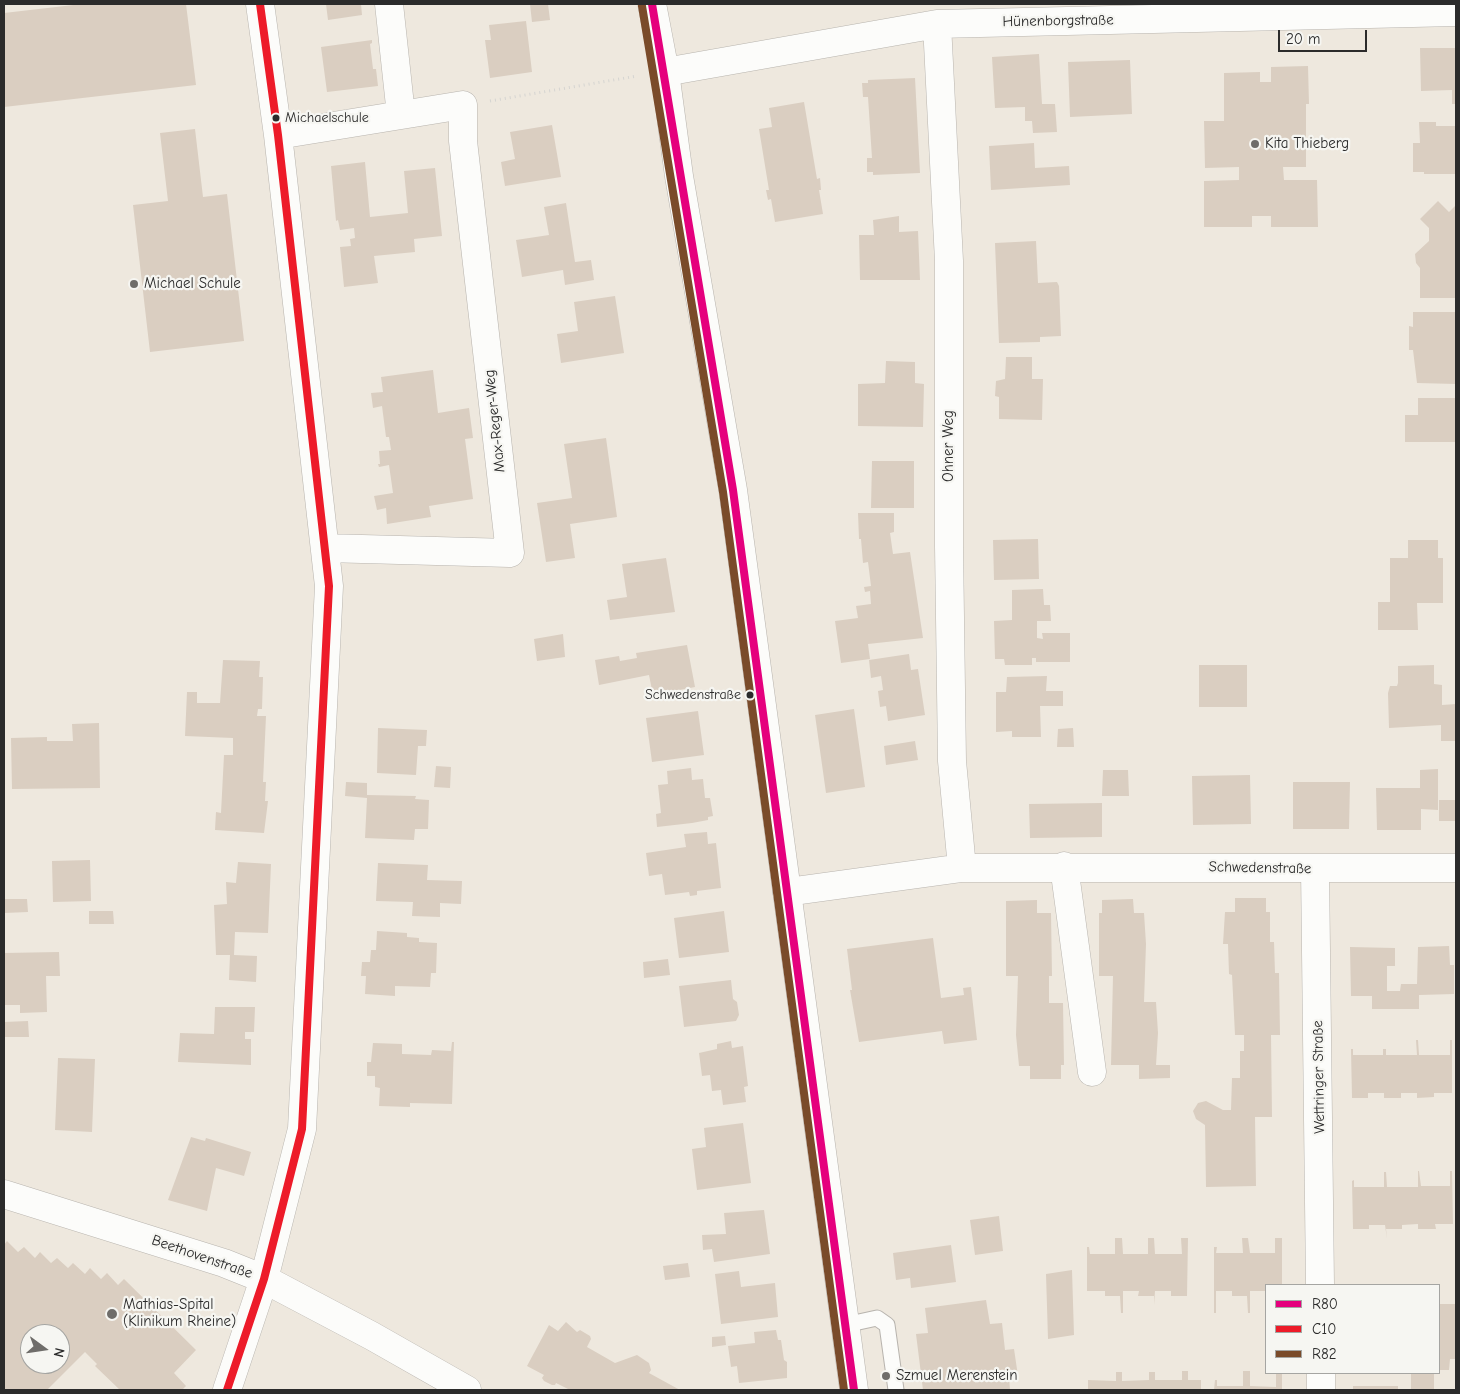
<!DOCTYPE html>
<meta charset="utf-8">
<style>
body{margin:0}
#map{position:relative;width:1460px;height:1394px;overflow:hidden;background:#eee8de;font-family:"Comic Neue",sans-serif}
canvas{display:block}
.frame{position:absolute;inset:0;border:5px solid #2b2b2b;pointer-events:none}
.legend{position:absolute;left:1265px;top:1284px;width:175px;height:90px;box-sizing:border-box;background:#f6f6f2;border:1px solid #a5a5a2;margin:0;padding:6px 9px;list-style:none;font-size:15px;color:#2b2b2b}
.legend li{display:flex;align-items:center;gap:10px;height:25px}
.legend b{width:25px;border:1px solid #a5a5a2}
.north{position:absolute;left:20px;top:1324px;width:50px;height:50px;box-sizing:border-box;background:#f6f6f2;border:1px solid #a5a5a2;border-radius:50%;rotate:104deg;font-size:14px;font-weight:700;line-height:20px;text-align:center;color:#2b2b2b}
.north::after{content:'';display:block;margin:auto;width:18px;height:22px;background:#6f6d6a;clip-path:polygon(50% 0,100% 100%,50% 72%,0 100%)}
.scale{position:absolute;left:1278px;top:30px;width:89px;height:22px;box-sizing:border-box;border:2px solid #2b2b2b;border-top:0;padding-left:6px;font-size:15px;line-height:18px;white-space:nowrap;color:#2b2b2b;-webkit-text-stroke:4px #f6f6f2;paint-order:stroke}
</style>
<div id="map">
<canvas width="1460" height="1394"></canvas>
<div class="frame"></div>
<ul class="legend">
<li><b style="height:6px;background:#e5007d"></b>R80</li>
<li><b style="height:6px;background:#ed1b29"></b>C10</li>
<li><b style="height:6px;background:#7a4b2a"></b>R82</li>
</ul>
<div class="north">N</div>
<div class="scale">20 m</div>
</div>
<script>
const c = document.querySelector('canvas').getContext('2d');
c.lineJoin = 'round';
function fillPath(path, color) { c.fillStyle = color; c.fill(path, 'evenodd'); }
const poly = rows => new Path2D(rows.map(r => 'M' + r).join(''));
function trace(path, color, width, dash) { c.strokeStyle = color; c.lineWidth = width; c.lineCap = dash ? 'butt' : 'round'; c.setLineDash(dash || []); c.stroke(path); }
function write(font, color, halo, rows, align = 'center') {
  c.font = font + ' "Comic Neue",sans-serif'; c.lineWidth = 4.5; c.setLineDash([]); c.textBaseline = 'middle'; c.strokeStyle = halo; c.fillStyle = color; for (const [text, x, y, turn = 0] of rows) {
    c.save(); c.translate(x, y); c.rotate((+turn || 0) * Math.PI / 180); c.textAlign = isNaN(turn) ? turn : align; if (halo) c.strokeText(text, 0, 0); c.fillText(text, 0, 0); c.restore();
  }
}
const building = poly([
 [82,4,186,4,196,85,4,107,4,13],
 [326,4,361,4,362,15,328,20],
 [530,4,548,4,550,20,532,22],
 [526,21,532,72,490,78,485,40,491,40,489,25],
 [372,40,372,43,370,44,373,69,376,69,378,86,327,92,321,47],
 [1420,48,1456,48,1456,104,1452,104,1452,90,1421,91],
 [1039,54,1042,104,1055,104,1057,132,1033,133,1032,121,1025,121,1025,107,995,108,992,57],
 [1130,60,1132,114,1070,117,1068,62],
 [1308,66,1309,104,1306,104,1306,167,1283,167,1284,180,1317,180,1318,227,1271,227,1271,216,1252,216,1252,227,1204,227,1204,181,1239,180,1239,167,1205,168,1204,121,1224,121,1224,73,1260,72,1260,82,1271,82,1271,67],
 [915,78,920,173,873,175,873,172,867,172,867,158,872,158,868,97,863,97,862,83,868,83,868,80],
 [804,102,817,179,820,178,821,190,819,190,823,214,775,222,771,199,768,200,766,190,769,190,759,129,772,127,769,108],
 [1419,122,1436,122,1436,126,1456,126,1456,174,1424,174,1424,172,1413,172,1413,143,1420,143],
 [552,125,561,177,505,186,501,162,515,159,510,132],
 [195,129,203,197,227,194,244,341,150,352,133,205,168,201,160,133],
 [1034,143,1035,168,1069,166,1070,185,991,190,989,146],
 [365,162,370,217,408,213,404,171,435,168,442,236,414,239,415,252,374,256,378,283,344,287,340,247,351,246,350,239,355,238,354,228,340,230,338,220,336,221,331,166],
 [1438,201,1449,212,1456,205,1456,298,1420,298,1420,268,1416,263,1415,254,1429,241,1429,228,1420,219],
 [566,203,575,262,591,260,594,280,565,285,563,270,522,277,516,240,549,235,544,207],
 [899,216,899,232,918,231,920,280,860,280,859,235,874,235,873,220],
 [1036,241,1038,283,1057,282,1059,286,1061,336,1040,337,1040,342,999,343,995,243],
 [615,296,624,353,561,363,557,334,578,331,574,302],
 [1413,312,1456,312,1456,384,1417,383,1413,350,1409,350,1409,326,1413,327],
 [1006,357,1032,357,1032,379,1043,379,1042,420,999,419,999,397,995,396,996,381,1005,379],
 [886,361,915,362,915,383,924,384,923,427,858,426,858,384,885,383],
 [433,370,438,413,469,408,473,438,465,439,473,499,429,506,431,517,387,524,386,508,377,510,374,496,393,493,389,465,379,467,378,464,380,464,379,451,391,450,389,437,386,437,382,406,373,408,371,393,383,392,381,377],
 [1418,398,1456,398,1456,442,1405,442,1405,415,1418,415],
 [606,438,617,517,570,524,575,558,546,562,537,503,572,498,564,444],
 [872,461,914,461,914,508,871,508],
 [858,513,894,513,894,532,890,533,893,554,910,552,923,638,868,644,870,659,841,663,835,621,858,618,856,606,871,604,870,591,865,592,864,587,871,586,868,562,863,563,861,539,859,539],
 [1038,539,1039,579,994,580,993,540],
 [1408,540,1438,540,1438,558,1443,558,1443,603,1417,603,1418,630,1378,630,1378,602,1390,602,1390,558,1408,558],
 [666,558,675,612,610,620,607,600,627,597,622,564],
 [1043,589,1044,605,1050,605,1051,621,1037,621,1037,638,1043,639,1042,633,1070,633,1070,662,1036,662,1036,658,1032,658,1032,665,1005,665,1004,659,995,659,994,621,1012,620,1012,590],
 [563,634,565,657,537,661,534,639],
 [687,645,695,687,653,695,649,675,599,685,595,660,619,656,620,661,637,658,636,653],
 [909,654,911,670,918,669,925,715,888,721,886,706,880,707,878,691,883,690,881,676,871,678,869,660],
 [223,660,260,661,259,677,263,677,262,709,258,709,257,716,266,716,263,782,266,782,265,801,268,801,264,833,215,830,216,812,221,813,224,755,233,755,233,738,185,736,187,692,197,692,197,703,220,703],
 [1199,665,1247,665,1247,707,1199,707],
 [1434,665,1434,684,1442,685,1442,705,1456,704,1456,741,1441,741,1441,725,1389,728,1388,693,1390,686,1397,686,1398,683,1398,666],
 [1047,676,1046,691,1063,691,1063,706,1040,706,1041,737,1012,737,1012,731,996,732,996,692,1006,692,1007,677],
 [854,709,865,787,826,793,815,715],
 [698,711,704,755,652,762,646,718],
 [99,723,100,788,12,789,11,738,47,737,47,741,73,741,72,724],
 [378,728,427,730,426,746,418,746,416,775,377,773],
 [1073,728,1074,747,1057,747,1058,729],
 [915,741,918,760,886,765,884,746],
 [436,766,451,767,450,788,434,787],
 [691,768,692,780,703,779,705,798,710,798,713,816,708,817,708,820,692,823,657,827,656,814,661,813,658,785,668,784,667,771],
 [1438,769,1438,810,1421,809,1421,830,1377,830,1376,788,1420,788,1420,770],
 [1103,770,1128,770,1129,796,1102,796],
 [1250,775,1251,824,1193,825,1192,776],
 [346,782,367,783,367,795,416,796,415,799,429,800,428,829,415,829,414,840,365,838,367,798,345,796],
 [1293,782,1350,782,1349,829,1293,829],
 [1439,800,1456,800,1456,821,1439,821],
 [1102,803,1102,837,1030,838,1029,804],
 [707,832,708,844,716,843,721,888,697,891,697,895,690,896,689,892,665,895,662,874,649,876,646,853,686,847,684,834],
 [90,860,91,901,53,902,52,861],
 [238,862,271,864,268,933,235,932,234,955,257,956,256,982,229,980,230,955,216,955,214,905,227,904,226,882,236,883],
 [378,863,428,865,427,880,462,881,461,904,440,903,440,917,412,916,413,902,376,901],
 [1235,898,1266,898,1266,912,1270,912,1270,942,1274,942,1275,973,1279,973,1280,1035,1271,1035,1272,1117,1255,1117,1256,1186,1206,1187,1205,1125,1196,1119,1193,1111,1198,1103,1206,1101,1223,1110,1231,1110,1232,1078,1240,1078,1240,1051,1244,1051,1244,1035,1235,1035,1232,975,1229,974,1228,944,1223,944,1225,912,1235,912],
 [4,899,27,899,28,912,4,913],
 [1133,899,1134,913,1144,913,1146,944,1144,1002,1156,1002,1158,1033,1156,1065,1170,1065,1170,1078,1139,1079,1139,1065,1111,1065,1113,976,1099,976,1099,913,1102,913,1102,900],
 [1037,900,1037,913,1051,913,1052,976,1049,976,1049,1003,1063,1003,1064,1065,1061,1065,1061,1079,1030,1079,1030,1066,1019,1066,1016,1035,1018,976,1006,976,1006,901],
 [89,911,113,911,114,924,89,924],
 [724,911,729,952,679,958,674,918],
 [377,931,407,933,407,937,419,938,419,942,437,943,436,973,431,973,430,987,395,986,395,996,365,994,366,976,361,976,362,962,370,962,371,950,376,950],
 [933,938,941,998,964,995,963,988,971,987,977,1040,944,1044,942,1031,859,1042,850,990,852,990,847,949],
 [1449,946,1450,965,1454,965,1454,994,1419,995,1419,1009,1372,1009,1372,996,1351,996,1350,947,1395,948,1395,966,1387,966,1387,991,1400,991,1401,984,1417,984,1418,947],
 [59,952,60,976,46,976,47,1012,20,1013,20,1005,4,1005,4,953],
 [668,959,670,975,644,978,643,962],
 [731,980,733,999,737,1002,739,1015,736,1021,684,1027,679,986],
 [215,1007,255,1007,254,1032,245,1032,245,1039,251,1039,251,1065,178,1062,180,1033,214,1034],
 [28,1021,29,1037,4,1037,4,1022],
 [1416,1040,1418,1040,1419,1055,1450,1055,1450,1040,1452,1040,1452,1093,1434,1093,1434,1097,1417,1098,1417,1093,1401,1093,1401,1098,1384,1098,1384,1093,1368,1093,1368,1098,1352,1098,1351,1049,1353,1049,1353,1055,1383,1055,1383,1049,1386,1049,1386,1055,1417,1055],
 [731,1041,732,1048,743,1046,748,1086,744,1087,746,1102,723,1105,721,1090,712,1091,710,1075,702,1076,699,1053,717,1049,717,1044],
 [452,1042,454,1042,452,1104,410,1103,410,1107,379,1106,380,1088,375,1087,375,1076,367,1076,367,1062,371,1062,373,1043,402,1044,402,1054,431,1055,432,1050,451,1051],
 [58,1058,95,1059,92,1132,55,1130],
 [743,1123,751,1183,697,1190,692,1149,706,1147,704,1128],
 [191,1137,205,1141,206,1138,251,1152,244,1176,216,1168,207,1211,168,1200],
 [1418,1171,1419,1171,1421,1186,1450,1186,1450,1171,1452,1171,1453,1224,1435,1224,1436,1229,1418,1229,1418,1224,1402,1225,1402,1229,1386,1229,1387,1239,1385,1225,1369,1225,1369,1229,1353,1229,1352,1181,1354,1180,1354,1187,1384,1187,1384,1172,1386,1172,1387,1187,1418,1187],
 [764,1210,770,1254,714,1262,712,1249,703,1250,702,1235,726,1234,724,1213],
 [999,1216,1003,1251,975,1255,970,1220],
 [1115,1238,1122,1238,1123,1254,1148,1254,1148,1238,1154,1238,1155,1254,1182,1254,1181,1238,1188,1238,1187,1296,1171,1296,1171,1291,1155,1291,1154,1305,1154,1296,1138,1296,1139,1291,1123,1291,1123,1313,1121,1313,1120,1296,1105,1296,1105,1291,1087,1291,1087,1247,1089,1247,1090,1254,1115,1254],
 [1242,1238,1248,1238,1250,1253,1275,1253,1275,1238,1282,1238,1282,1285,1266,1285,1266,1291,1250,1291,1250,1313,1248,1313,1247,1296,1232,1296,1232,1291,1216,1291,1216,1313,1214,1313,1214,1247,1217,1247,1216,1253,1243,1253],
 [7,1241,18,1252,24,1247,35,1258,40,1252,51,1263,57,1258,68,1268,73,1263,85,1274,90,1268,101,1279,107,1273,118,1285,124,1279,196,1350,174,1373,186,1386,182,1390,120,1390,95,1366,97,1364,85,1352,47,1390,4,1390,4,1245],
 [30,1334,60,1334,60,1364,30,1364],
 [951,1245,956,1282,911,1288,910,1278,896,1280,893,1253],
 [688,1263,690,1277,665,1280,663,1266],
 [1072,1270,1074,1335,1048,1339,1046,1274],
 [739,1271,741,1287,775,1283,778,1317,721,1324,715,1274],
 [986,1300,990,1324,1002,1323,1005,1350,1014,1349,1018,1376,1009,1377,1010,1390,923,1390,916,1334,928,1333,925,1308],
 [1439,1304,1456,1304,1456,1359,1450,1359,1449,1370,1439,1370],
 [566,1322,577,1332,580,1330,590,1336,591,1339,587,1347,615,1363,637,1355,649,1363,651,1370,649,1373,680,1390,570,1390,556,1383,555,1385,552,1385,544,1381,542,1378,544,1375,527,1366,549,1325,558,1331],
 [776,1330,778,1340,781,1340,784,1360,787,1362,787,1378,739,1383,737,1366,731,1367,728,1346,755,1343,754,1332],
 [725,1336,726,1345,712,1347,712,1337],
 [1182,1371,1188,1371,1188,1380,1201,1380,1201,1390,1088,1390,1088,1380,1116,1381,1116,1372,1122,1372,1122,1381,1149,1380,1149,1372,1155,1372,1155,1380,1182,1380],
 [1243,1371,1250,1371,1250,1386,1276,1387,1276,1373,1282,1373,1282,1390,1214,1390,1215,1380,1217,1380,1217,1386,1243,1386],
 [1411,1373,1434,1373,1434,1390,1411,1390],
 [1353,1386,1398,1386,1398,1390,1353,1390]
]);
const path = poly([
 [490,101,637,76]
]);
const service = poly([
 [845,1325,877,1318,887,1325,896,1390]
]);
const minor = poly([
 [389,4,401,115],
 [937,24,949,261,949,546,952,761,962,868],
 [665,72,937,24,1456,12],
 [278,135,463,105,463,141,510,553,325,548],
 [1064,866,1092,1072],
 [1315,868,1320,1285],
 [787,892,962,868,1456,868],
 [4,1194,224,1263,264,1279,372,1336,467,1390],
 [1321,1373,1321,1390],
 [227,1390,264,1279,302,1129,329,586,278,135,260,4]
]);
const tertiary = poly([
 [652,4,665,72,679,176,733,490,854,1390]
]);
const bus1 = poly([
 [652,4,733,490,854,1390]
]);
const bus2 = poly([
 [227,1390,264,1279,302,1129,329,586,278,135,260,4]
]);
const bus3 = poly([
 [642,6,723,492,844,1390]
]);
const markers = [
 [276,118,4.5,"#2b2b2b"],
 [1255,144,5,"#6f6d6a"],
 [134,284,5,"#6f6d6a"],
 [750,695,4.5,"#2b2b2b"],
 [112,1314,6,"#6f6d6a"],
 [886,1376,5,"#6f6d6a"]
];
const busNames = [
 ["Michaelschule",285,118],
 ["Schwedenstraße",741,695,"right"]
];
const streetNames = [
 ["Hünenborgstraße",1058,21,-1],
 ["Max-Reger-Weg",495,421,-96],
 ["Ohner Weg",949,446,-90],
 ["Schwedenstraße",1260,868,1],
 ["Wettringer Straße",1319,1077,-91],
 ["Beethovenstraße",202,1257,19]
];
const poiNames = [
 ["Kita Thieberg",1265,144],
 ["Michael Schule",144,284],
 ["Mathias-Spital",123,1305],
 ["(Klinikum Rheine)",123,1322],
 ["Szmuel Merenstein",896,1376]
];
fillPath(building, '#dacec1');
trace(service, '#b8b4ae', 17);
trace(minor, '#b8b4ae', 29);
trace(tertiary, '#b8b4ae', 29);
trace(path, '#d5d4d1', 3, [1, 4]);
trace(service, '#fcfcfa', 15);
trace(minor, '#fcfcfa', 28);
trace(tertiary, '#fcfcfa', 28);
trace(bus1, '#e5007d', 8);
trace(bus2, '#ed1b29', 8);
trace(bus3, '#7a4b2a', 8);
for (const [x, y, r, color] of markers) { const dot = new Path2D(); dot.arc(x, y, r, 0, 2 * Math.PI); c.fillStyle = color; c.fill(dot); trace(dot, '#f6f6f2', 2); }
write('14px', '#2b2b2b', '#f6f6f2', busNames, 'left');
write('15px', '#2b2b2b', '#f6f6f2', streetNames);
write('15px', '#2b2b2b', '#f6f6f2', poiNames, 'left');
</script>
